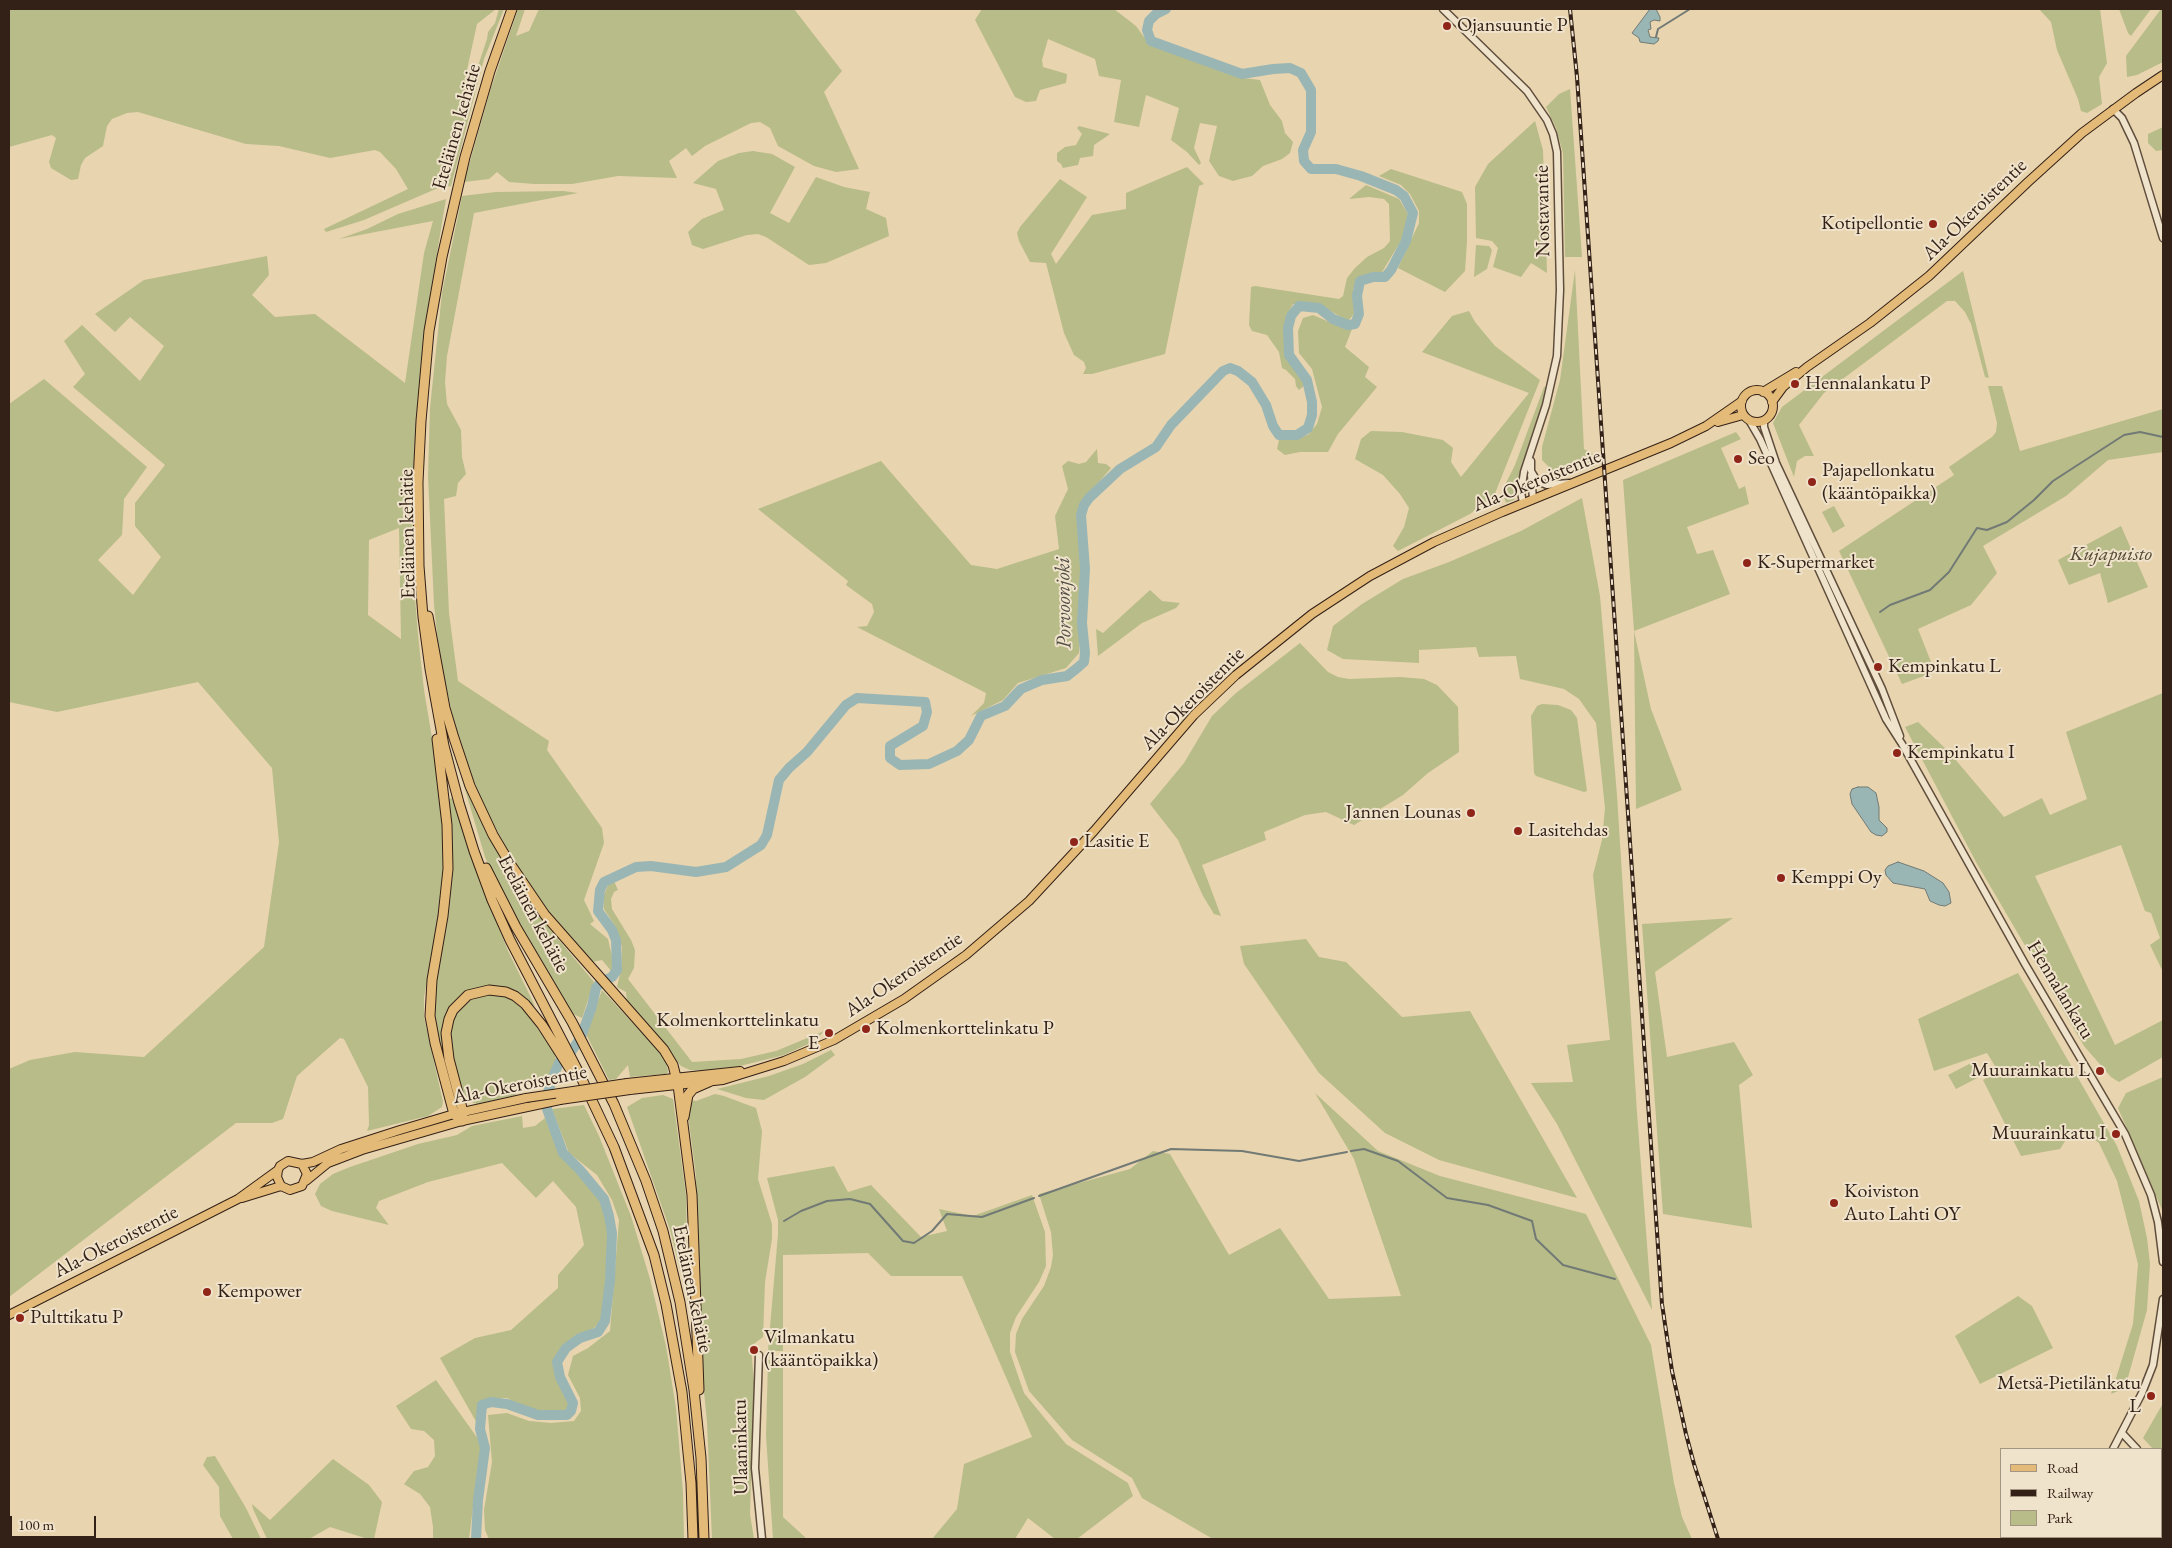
<!DOCTYPE html>
<meta charset="utf-8">
<style>
body{margin:0}
#map{position:relative;width:2172px;height:1548px;overflow:hidden;background:#e8d4af;font-family:"EB Garamond",serif}
canvas{display:block}
.frame{position:absolute;inset:0;border:10px solid #332117;pointer-events:none}
.legend{position:absolute;left:2000px;top:1448px;width:162px;height:90px;box-sizing:border-box;background:#f0e3cb;border:1px solid #a49583;margin:0;padding:6px 9px;list-style:none;font-size:15px;color:#332117}
.legend li{display:flex;align-items:center;gap:10px;height:25px}
.legend b{width:25px;border:1px solid #a49583}
.scale{position:absolute;left:10px;top:1516px;width:86px;height:22px;box-sizing:border-box;border:2px solid #332117;border-top:0;padding-left:6px;font-size:15px;line-height:18px;white-space:nowrap;color:#332117;-webkit-text-stroke:4px #f0e3cb;paint-order:stroke}
</style>
<div id="map">
<canvas width="2172" height="1548"></canvas>
<div class="frame"></div>
<ul class="legend">
<li><b style="height:6px;background:#e4ba78"></b>Road</li>
<li><b style="height:6px;background:#332117"></b>Railway</li>
<li><b style="height:14px;background:#b8bc89"></b>Park</li>
</ul>
<div class="scale">100 m</div>
</div>
<script>
const c = document.querySelector('canvas').getContext('2d');
c.lineJoin = 'round';
function fillPath(path, color) { c.fillStyle = color; c.fill(path, 'evenodd'); }
const poly = rows => new Path2D(rows.map(r => 'M' + r).join(''));
function trace(path, color, width, dash) { c.strokeStyle = color; c.lineWidth = width; c.lineCap = dash ? 'butt' : 'round'; c.setLineDash(dash || []); c.stroke(path); }
function write(font, color, halo, rows, align = 'center') {
  c.font = font + ' "EB Garamond",serif'; c.lineWidth = 4; c.setLineDash([]); c.textBaseline = 'middle'; c.strokeStyle = halo; c.fillStyle = color; for (const [text, x, y, turn = 0] of rows) {
    c.save(); c.translate(x, y); c.rotate((+turn || 0) * Math.PI / 180); c.textAlign = isNaN(turn) ? turn : align; if (halo) c.strokeText(text, 0, 0); c.fillText(text, 0, 0); c.restore();
  }
}
const green = poly([
 [9,9,496,9,477,24,465,79,475,75,487,39,488,32,495,23,499,9,504,9,484,59,451,186,438,188,364,220,326,232,324,229,408,189,396,169,380,152,375,150,330,158,279,146,246,144,138,112,127,113,112,119,107,126,103,146,85,158,81,165,78,179,71,180,51,168,49,162,56,138,52,135,9,147],
 [518,9,525,9,516,36,529,31,539,9,794,9,842,71,824,92,859,169,836,172,814,166,778,146,770,128,760,122,751,123,705,146,692,156,686,148,669,161,677,178,618,176,572,184,534,184,509,182,497,172,489,179,464,182,491,88],
 [982,9,1114,9,1136,26,1149,44,1243,78,1260,80,1270,105,1282,121,1285,133,1293,142,1290,153,1282,159,1263,166,1252,176,1240,179,1233,181,1219,176,1209,161,1217,126,1200,123,1194,148,1201,163,1199,165,1187,152,1171,140,1179,108,1146,95,1139,127,1114,122,1121,80,1099,76,1095,59,1048,39,1042,60,1043,67,1067,74,1066,83,1040,90,1036,101,1026,102,1015,97,975,20],
 [2039,9,2100,9,2107,63,2099,77,2102,104,2087,113,2081,111,2078,99,2057,50,2051,22],
 [2119,9,2151,9,2131,36,2128,33],
 [2161,9,2163,9,2163,62,2137,75,2127,77,2126,56],
 [1570,89,1582,257,1565,257,1563,153,1556,128,1546,107,1559,94],
 [1535,121,1543,150,1547,273,1531,263,1521,277,1493,267,1498,248,1492,241,1476,238,1475,187,1488,164],
 [1079,126,1110,134,1094,145,1093,156,1080,158,1078,165,1063,168,1061,164,1057,161,1057,153,1065,147,1076,145,1082,134,1077,128],
 [2163,127,2163,150,2156,151,2148,143,2148,134],
 [753,151,772,154,795,167,770,213,789,223,816,177,844,187,870,192,866,209,886,218,889,236,826,263,809,265,766,237,758,234,747,235,703,249,692,245,688,232,702,219,724,210,716,189,693,183,718,161,739,153],
 [1187,167,1204,184,1199,186,1165,354,1092,374,1083,374,1086,368,1084,362,1074,355,1064,333,1046,263,1030,262,1019,241,1017,233,1020,227,1060,179,1087,197,1051,254,1056,264,1092,215,1126,209,1126,193],
 [1391,169,1462,192,1467,204,1467,241,1465,271,1445,292,1398,268,1419,223,1419,211,1410,194,1401,185,1379,176],
 [1366,185,1399,199,1408,214,1402,239,1382,272,1375,272,1358,278,1353,289,1355,313,1348,321,1322,306,1293,304,1289,312,1284,331,1286,354,1306,384,1299,390,1296,386,1295,379,1286,370,1282,368,1279,352,1267,335,1252,331,1249,325,1251,287,1255,286,1339,299,1343,296,1347,278,1355,268,1367,257,1384,248,1390,241,1389,204,1384,199,1369,197,1349,199],
 [563,191,578,193,474,213,447,356,445,382,447,404,461,430,462,457,466,474,458,483,456,496,444,499,449,613,458,681,549,741,547,750,602,828,604,843,584,900,594,921,590,924,608,939,614,965,612,972,602,960,592,962,547,909,522,874,487,813,464,759,457,737,439,653,434,604,428,476,430,408,442,293,462,196,496,192],
 [446,199,430,295,420,376,414,455,413,521,415,598,418,635,424,690,434,750,441,810,444,862,441,905,424,997,424,1017,443,1102,442,1107,428,1116,367,1131,369,1125,368,1087,344,1039,340,1038,297,1076,283,1119,272,1123,236,1123,9,1297,9,1069,30,1060,75,1052,144,1057,264,947,279,842,272,768,198,682,57,712,9,702,9,404,44,379,147,467,124,499,122,535,98,560,133,595,161,557,135,526,135,503,165,465,73,387,85,374,64,341,82,325,140,381,164,346,130,317,115,332,95,314,144,280,267,256,269,275,252,295,275,317,315,314,405,383,424,253,433,221,339,239,367,229,398,214],
 [399,528,401,639,368,615,369,540],
 [1476,245,1489,246,1492,250,1487,269,1474,277],
 [1575,270,1584,449,1595,455,1595,466,1567,474,1555,473,1542,460,1542,447,1560,380],
 [1963,271,1989,378,1985,377,1971,324,1965,312,1955,301,1947,301,1824,393,1799,425,1814,456,1805,456,1797,461,1794,477,1773,423,1782,407],
 [1469,311,1475,322,1495,346,1540,380,1494,496,1470,514,1398,551,1393,546,1404,527,1409,508,1400,494,1383,475,1355,459,1361,439,1371,431,1402,432,1443,440,1453,448,1451,462,1461,477,1529,393,1422,352,1452,316],
 [1313,315,1341,327,1352,329,1345,347,1369,367,1365,377,1377,387,1338,434,1328,452,1300,452,1285,455,1277,449,1279,440,1298,439,1309,434,1317,424,1322,407,1312,369,1299,353,1298,331,1303,318],
 [1988,386,2002,386,2020,451,2163,409,2163,452,2108,460,2066,496,1983,546,1997,573,1971,605,1918,629,1935,672,1902,684,1839,551,1954,475,1949,467,1992,437,1996,432,1997,423],
 [1544,387,1546,387,1546,391,1518,491,1514,500,1506,503,1502,491,1515,465],
 [1736,432,1741,439,1721,448,1739,489,1745,486,1749,504,1687,527,1697,554,1713,550,1730,594,1634,631,1651,709,1682,790,1636,809,1634,631,1623,480],
 [1097,449,1098,463,1106,464,1111,468,1080,504,1077,515,1081,570,1079,653,1066,668,1018,683,1003,700,971,716,984,703,986,693,857,627,867,626,874,612,872,604,846,585,848,581,758,509,881,461,971,565,997,569,1059,549,1055,516,1068,489,1062,466,1068,461,1079,464,1086,462],
 [1582,498,1600,596,1617,795,1637,1113,1652,1310,1557,1124,1531,1083,1573,1082,1567,1045,1610,1040,1593,875,1602,840,1605,808,1596,723,1579,699,1564,689,1520,679,1516,656,1479,657,1476,647,1419,650,1419,663,1343,659,1327,650,1333,626,1362,604,1403,579,1449,562,1521,531],
 [1834,506,1845,526,1833,533,1822,512],
 [2121,526,2148,587,2108,603,2100,573,2069,585,2058,560],
 [1150,590,1162,601,1180,603,1176,608,1142,623,1098,656,1096,629,1103,633],
 [1300,643,1328,672,1338,677,1349,679,1400,677,1424,679,1437,685,1458,707,1459,752,1428,773,1403,795,1354,825,1326,812,1305,815,1264,832,1266,840,1202,865,1221,916,1214,914,1203,896,1178,840,1150,804,1184,763,1212,716,1236,693],
 [2163,693,2163,972,2150,945,2160,938,2151,913,2145,911,2121,845,2035,876,2115,1045,2163,1020,2163,1057,2119,1082,2111,1077,2084,1046,1976,862,1905,727,1918,722,1949,752,2004,817,2042,798,2050,815,2087,799,2066,732],
 [1542,704,1558,705,1571,710,1577,718,1587,791,1584,792,1536,776,1534,773,1531,716,1537,706],
 [461,776,464,778,481,821,506,866,543,921,594,982,582,1018,573,1014,500,890,485,857],
 [452,798,491,908,508,951,535,1006,495,987,480,987,467,993,456,1002,446,1014,442,1028,442,1044,454,1092,451,1092,436,1032,433,1001,437,972,448,911,452,875,449,799],
 [614,881,618,890,614,892,611,899,612,909,631,940,635,950,634,968,628,979,692,1062,741,1059,776,1051,824,1031,815,1041,784,1055,740,1066,701,1071,690,1070,681,1066,627,1002,626,992,617,987,621,970,622,947,615,926,604,909,604,895,609,883],
 [1733,918,1655,972,1667,1057,1734,1042,1753,1075,1739,1085,1752,1228,1663,1214,1642,924],
 [1306,939,1319,957,1346,962,1402,1017,1470,1011,1577,1198,1439,1160,1385,1133,1319,1073,1244,964,1240,946],
 [2018,973,2117,1146,2139,1201,2147,1238,2150,1264,2147,1310,2125,1388,2111,1394,2133,1324,2138,1264,2117,1181,2099,1143,2082,1130,2073,1129,2060,1149,2021,1156,1983,1080,1998,1071,1987,1053,1934,1071,1918,1019],
 [602,990,658,1050,667,1064,668,1072,666,1074,630,1077,628,1065,616,1079,609,1080,586,1034],
 [484,994,499,994,514,999,524,1009,555,1053,556,1060,545,1087,537,1086,524,1081,515,1082,516,1095,477,1104,466,1100,461,1091,449,1046,452,1021,460,1007,473,998],
 [831,1050,835,1055,805,1077,764,1100,746,1098,717,1089,769,1076,803,1064],
 [1975,1061,1983,1075,1956,1089,1948,1075],
 [2163,1077,2163,1212,2118,1108,2126,1093],
 [1315,1093,1378,1151,1440,1176,1586,1214,1651,1345,1674,1483,1682,1517,1692,1539,1213,1539,1142,1498,1132,1478,1072,1440,1029,1391,1015,1352,1016,1334,1022,1319,1044,1286,1051,1267,1053,1255,1051,1232,1039,1194,1130,1169,1153,1151,1170,1154,1229,1255,1280,1228,1329,1299,1401,1296,1354,1159],
 [715,1094,724,1096,756,1108,762,1131,758,1179,772,1224,772,1239,765,1282,763,1337,751,1346,754,1383,750,1514,754,1539,712,1539,707,1422,698,1332,696,1176,688,1115,689,1100,696,1101],
 [663,1095,673,1099,686,1195,688,1301,670,1230,627,1107,642,1098],
 [584,1105,599,1136,631,1216,650,1279,666,1346,676,1408,683,1492,684,1539,489,1539,485,1530,484,1510,492,1462,488,1415,507,1413,529,1421,551,1423,574,1421,581,1411,580,1398,568,1375,573,1356,588,1348,610,1331,619,1220,612,1200,597,1175,569,1153,552,1109],
 [522,1116,523,1128,535,1126,545,1118,560,1155,578,1173,602,1203,608,1234,608,1280,601,1320,594,1328,579,1335,565,1346,555,1360,557,1379,570,1404,568,1408,565,1410,537,1411,525,1408,507,1398,489,1398,480,1401,478,1425,440,1358,475,1338,511,1330,558,1288,558,1275,584,1245,576,1207,553,1181,536,1198,502,1163,428,1182,379,1201,376,1208,389,1225,332,1211,321,1206,315,1194,320,1184,333,1174,350,1167,418,1144,457,1135,472,1126],
 [834,1166,848,1192,871,1185,921,1237,947,1231,939,1209,973,1216,1032,1195,1045,1232,1046,1266,1039,1282,1016,1317,1010,1333,1010,1352,1024,1393,1066,1444,1128,1483,1133,1496,1077,1539,1055,1539,1028,1518,1015,1539,932,1539,957,1509,964,1464,1032,1437,962,1276,891,1276,868,1253,783,1255,783,1351,768,1351,778,1234,778,1220,767,1178],
 [2018,1296,2032,1306,2053,1348,1980,1384,1955,1336],
 [783,1359,783,1517,807,1539,773,1539,766,1436,768,1360],
 [436,1380,481,1443,469,1539,433,1539,433,1527,430,1507,420,1494,404,1484,414,1471,428,1467,435,1456,434,1440,424,1431,411,1429,396,1406],
 [2162,1405,2163,1406,2163,1460,2161,1458,2161,1449,2153,1449,2143,1438],
 [215,1456,246,1508,261,1539,233,1539,220,1516,219,1487,203,1465,207,1457],
 [333,1459,369,1485,382,1502,374,1539,368,1539,330,1527,309,1539,267,1539,253,1509,252,1504,270,1520]
]);
const water = poly([
 [1650,9,1656,9,1660,17,1660,21,1654,20,1650,22,1651,29,1648,30,1650,37,1659,38,1658,41,1654,44,1640,42,1639,38,1632,33,1650,9],
 [1858,787,1868,787,1876,793,1879,807,1879,820,1887,828,1887,832,1882,836,1876,835,1871,832,1852,804,1850,794,1852,789,1858,787],
 [1898,862,1924,871,1943,883,1949,892,1951,903,1945,906,1939,905,1930,901,1925,889,1893,883,1886,875,1885,870,1888,866,1898,862]
]);
const stream = poly([
 [1656,37,1658,29,1690,9],
 [1880,612,1890,605,1930,590,1949,572,1977,528,1987,530,2007,522,2034,500,2053,481,2124,435,2140,432,2163,437],
 [1351,1151,1364,1149,1398,1161,1447,1198,1488,1205,1532,1221,1536,1239,1563,1265,1615,1279],
 [1039,1196,1171,1149,1242,1151,1299,1161,1347,1152],
 [784,1221,801,1211,827,1201,850,1199,870,1204,903,1241,914,1243,932,1231,947,1214,982,1217,1034,1198]
]);
const river = poly([
 [476,1539,478,1500,485,1448,480,1429,482,1405,491,1402,507,1404,538,1415,567,1415,571,1411,573,1403,560,1377,557,1362,566,1348,580,1338,598,1332,605,1321,610,1280,612,1233,609,1216,604,1199,580,1170,563,1153,547,1109,548,1092,555,1072,560,1061,569,1055,581,1037,592,1006,596,988,601,982,612,977,617,970,616,940,612,930,598,911,600,890,604,882,636,867,651,866,696,872,726,867,761,845,767,835,779,780,789,768,807,752,846,705,857,698,925,702,927,712,923,726,890,746,890,758,900,765,929,764,957,751,969,740,981,716,1005,706,1021,689,1042,680,1067,676,1076,669,1084,662,1085,653,1082,623,1085,569,1081,515,1084,505,1089,498,1120,469,1156,447,1171,425,1223,371,1230,368,1238,371,1252,382,1266,405,1273,426,1279,435,1297,435,1308,428,1312,415,1312,402,1307,380,1289,355,1288,328,1291,316,1299,306,1319,308,1333,319,1348,325,1355,324,1359,314,1357,296,1360,281,1373,277,1385,277,1391,270,1406,241,1413,213,1404,196,1396,190,1361,176,1336,169,1311,169,1304,161,1303,150,1311,132,1311,90,1301,73,1290,68,1273,69,1242,74,1151,41,1147,30,1149,21,1156,14,1166,9]
]);
const minor = poly([
 [1443,9,1527,91,1547,120,1553,134,1557,152,1560,290,1557,356,1546,405,1524,472,1521,492,1523,503],
 [2113,109,2122,118,2134,143,2163,238],
 [1749,420,1760,439,1886,719,1902,744,2025,964,2125,1134,2151,1195,2158,1222,2163,1262],
 [1764,420,1764,427,1776,463,1882,689,1900,736],
 [1531,461,1531,471,1537,481,1547,485,1569,483],
 [1531,475,1533,499],
 [759,1355,755,1468,762,1539],
 [2122,1433,2137,1449],
 [2113,1449,2142,1393,2153,1365,2163,1299],
 [2161,1472,2163,1474],
 [2065,1539,2066,1537]
]);
const major = poly([
 '1741 406a16 16 0 1 1 32 0a16 16 0 1 1-32 0Z',
 [1763,392,1796,372],
 [1772,402,1783,387,1807,367,1870,323,1929,276,2028,182,2082,133,2136,93,2163,75],
 [1718,422,1743,415],
 [627,1083,740,1071],
 [630,1090,723,1080,784,1061,834,1040,904,999,966,955,1029,901,1094,831,1194,715,1236,675,1312,614,1370,576,1434,542,1502,512,1671,443,1706,426,1742,401],
 [302,1164,307,1174,302,1186,290,1190,281,1186,277,1177,278,1170,280,1166,288,1161,302,1164,313,1162,341,1149,400,1130,454,1114,526,1098],
 [306,1181,328,1163,362,1150,462,1121,560,1100],
 [242,1198,281,1186],
 [9,1315,238,1199,278,1170]
]);
const highway = poly([
 [512,9,490,71,465,157,442,257,429,331,421,421,418,482,419,566,423,617,430,669,444,746,459,803,474,851,492,900,510,940,579,1073,614,1147,654,1255,666,1304,682,1392,691,1483,693,1539],
 [428,616,445,708,454,738,470,786,493,835,509,862,545,915,664,1050,673,1065,678,1085,692,1195,699,1390],
 [437,739,447,825,448,869,443,916,432,980,430,1016,435,1043,454,1114,462,1121],
 [486,868,516,927,572,1022,614,1104,646,1181,663,1231,680,1302,694,1390,701,1458,704,1539],
 [684,1117,688,1095,693,1089,709,1082],
 [462,1121,463,1112,449,1059,446,1033,449,1019,453,1010,468,995,489,990,506,992,515,996,525,1004,542,1025,572,1072]
]);
const rail = poly([
 [1570,9,1577,77,1662,1304,1672,1371,1686,1434,1694,1464,1718,1539]
]);
const majorBridge = poly([
 [526,1098,627,1083],
 [560,1100,630,1090]
]);
const markers = [
 [1447,26,5,"#8f2418"],
 [1933,224,5,"#8f2418"],
 [1795,384,5,"#8f2418"],
 [1738,459,5,"#8f2418"],
 [1812,482,5,"#8f2418"],
 [1747,563,5,"#8f2418"],
 [1878,667,5,"#8f2418"],
 [1897,753,5,"#8f2418"],
 [1471,813,5,"#8f2418"],
 [1518,831,5,"#8f2418"],
 [1074,842,5,"#8f2418"],
 [1781,878,5,"#8f2418"],
 [866,1029,5,"#8f2418"],
 [829,1033,5,"#8f2418"],
 [2100,1071,5,"#8f2418"],
 [2116,1134,5,"#8f2418"],
 [1834,1203,5,"#8f2418"],
 [207,1292,5,"#8f2418"],
 [20,1318,5,"#8f2418"],
 [754,1350,5,"#8f2418"],
 [2151,1396,5,"#8f2418"]
];
const poiNames = [
 ["Ojansuuntie P",1457,26],
 ["Kotipellontie",1923,224,"right"],
 ["Hennalankatu P",1805,384],
 ["Seo",1748,459],
 ["Pajapellonkatu",1822,471],
 ["(kääntöpaikka)",1822,494],
 ["K-Supermarket",1757,563],
 ["Kempinkatu L",1888,667],
 ["Kempinkatu I",1907,753],
 ["Jannen Lounas",1461,813,"right"],
 ["Lasitehdas",1528,831],
 ["Lasitie E",1084,842],
 ["Kemppi Oy",1791,878],
 ["Kolmenkorttelinkatu",819,1021,"right"],
 ["E",819,1044,"right"],
 ["Kolmenkorttelinkatu P",876,1029],
 ["Muurainkatu L",2090,1071,"right"],
 ["Muurainkatu I",2106,1134,"right"],
 ["Koiviston",1844,1192],
 ["Auto Lahti OY",1844,1215],
 ["Kempower",217,1292],
 ["Pulttikatu P",30,1318],
 ["Vilmankatu",764,1338],
 ["(kääntöpaikka)",764,1361],
 ["Metsä-Pietilänkatu",2141,1384,"right"],
 ["L",2141,1407,"right"]
];
const streetNames = [
 ["Eteläinen kehätie",457,127,-74],
 ["Ala-Okeroistentie",1975,210,-44],
 ["Nostavantie",1543,211,-91],
 ["Ala-Okeroistentie",1537,481,-22],
 ["Eteläinen kehätie",408,534,-91],
 ["Ala-Okeroistentie",1193,699,-45],
 ["Eteläinen kehätie",533,914,62],
 ["Ala-Okeroistentie",904,975,-34],
 ["Hennalankatu",2060,990,59],
 ["Ala-Okeroistentie",520,1085,-11],
 ["Ala-Okeroistentie",116,1242,-27],
 ["Eteläinen kehätie",692,1289,78],
 ["Ulaaninkatu",741,1447,-91]
];
const parkNames = [
 ["Kujapuisto",2111,555]
];
const waterNames = [
 ["Porvoonjoki",1064,603,-91]
];
fillPath(green, '#b8bc89');
fillPath(water, '#9ab6b4');
trace(water, '#717a75', 1);
trace(stream, '#717a75', 2);
trace(river, '#9ab6b4', 10);
trace(minor, '#604e3d', 9);
trace(major, '#332117', 10);
trace(highway, '#332117', 11);
trace(minor, '#f0e3cb', 6);
trace(major, '#e4ba78', 8);
trace(highway, '#e4ba78', 9);
trace(rail, '#332117', 4);
trace(rail, '#f0e3cb', 2, [5.5]);
trace(majorBridge, '#332117', 10, []);
trace(majorBridge, '#e4ba78', 8);
for (const [x, y, r, color] of markers) { const dot = new Path2D(); dot.arc(x, y, r, 0, 2 * Math.PI); c.fillStyle = color; c.fill(dot); trace(dot, '#f0e3cb', 2); }
write('20px', '#332117', '#f0e3cb', poiNames, 'left');
write('20px', '#332117', '#f0e3cb', streetNames);
write('italic 20px', '#544834', '#f0e3cb', parkNames);
write('italic 21px', '#524e46', '#f0e3cb', waterNames);
</script>
